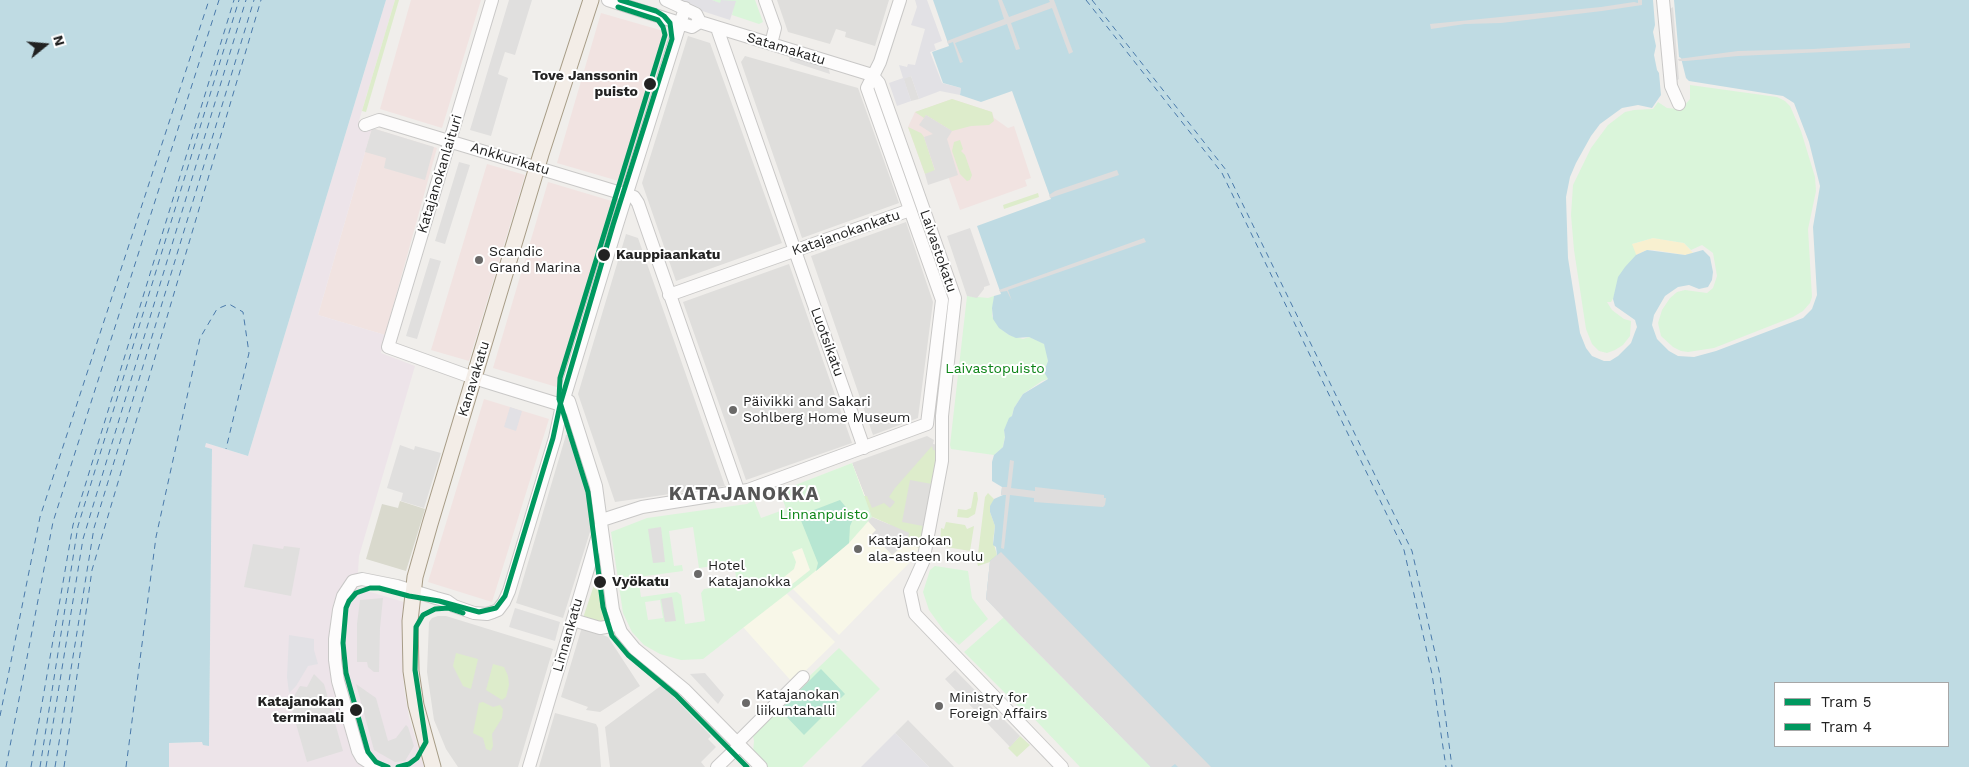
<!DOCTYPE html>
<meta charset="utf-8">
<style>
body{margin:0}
#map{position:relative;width:1969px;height:767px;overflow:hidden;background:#f0eeeb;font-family:"Work Sans",sans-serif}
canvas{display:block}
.legend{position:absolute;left:1774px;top:682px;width:175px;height:65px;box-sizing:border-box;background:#fff;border:1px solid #a7a7a7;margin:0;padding:6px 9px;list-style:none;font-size:15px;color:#222}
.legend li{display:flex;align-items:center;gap:10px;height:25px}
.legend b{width:25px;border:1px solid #a7a7a7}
.north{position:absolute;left:20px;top:20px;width:50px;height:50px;-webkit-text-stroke:4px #fff;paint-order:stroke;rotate:73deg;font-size:14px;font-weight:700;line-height:20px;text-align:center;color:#222}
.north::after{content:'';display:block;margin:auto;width:18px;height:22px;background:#222;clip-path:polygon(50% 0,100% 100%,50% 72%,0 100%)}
</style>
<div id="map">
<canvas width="1969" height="767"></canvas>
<ul class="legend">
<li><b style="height:6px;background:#00985f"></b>Tram 5</li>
<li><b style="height:6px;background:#00985f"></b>Tram 4</li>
</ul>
<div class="north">N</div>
</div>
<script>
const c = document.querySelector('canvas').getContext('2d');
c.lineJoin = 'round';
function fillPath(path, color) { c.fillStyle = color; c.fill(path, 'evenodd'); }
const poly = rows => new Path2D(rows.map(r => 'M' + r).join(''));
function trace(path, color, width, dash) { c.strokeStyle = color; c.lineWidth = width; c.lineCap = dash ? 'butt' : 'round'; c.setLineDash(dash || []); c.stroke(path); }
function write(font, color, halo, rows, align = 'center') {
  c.font = font + ' "Work Sans",sans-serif'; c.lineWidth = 4; c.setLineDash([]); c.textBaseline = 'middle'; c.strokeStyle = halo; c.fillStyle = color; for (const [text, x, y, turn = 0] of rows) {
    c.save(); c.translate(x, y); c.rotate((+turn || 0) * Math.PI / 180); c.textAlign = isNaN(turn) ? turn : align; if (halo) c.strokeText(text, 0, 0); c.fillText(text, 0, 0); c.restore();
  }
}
const residential = poly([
 [777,0,889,0,875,46,845,37,846,32,836,29,830,44,788,32],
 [688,36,710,43,782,243,676,281,642,183],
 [745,56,858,88,899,203,802,238,741,62],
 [906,222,933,302,918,418,873,435,811,256],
 [626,234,638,238,725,486,615,502,578,394],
 [789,264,852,443,746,480,683,302],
 [566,435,570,435,577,454,592,498,595,516,563,618,516,603],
 [927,436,934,440,933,444,939,445,919,548,870,509,852,463],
 [438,616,446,616,553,649,518,767,458,767,446,749,434,720,427,672,429,622,432,618],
 [582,627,608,637,640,686,600,712,586,710,588,707,561,697],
 [662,685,711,736,708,739,716,747,701,762,705,767,610,767,605,727],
 [555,713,596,724,598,728,601,767,539,767]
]);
const commercial = poly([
 [411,0,481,0,442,128,380,109],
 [601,13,667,32,622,182,557,163],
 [952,99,992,112,994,118,1008,128,1014,126,1031,178,1025,180,1027,186,960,210,947,173,927,180,908,127,915,112],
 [372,128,437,148,385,335,318,315],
 [487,164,525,175,469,361,431,350],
 [548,182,615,202,560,388,493,368],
 [484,399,549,419,492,602,428,582]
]);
const industrial = poly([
 [386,0,395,0,358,124,372,128,318,315,385,335,381,353,415,366,359,556,357,588,404,602,402,625,404,688,409,717,424,767,169,767,169,743,203,742,209,745,212,450,205,447,206,443,248,456]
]);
const education = poly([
 [852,463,870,509,906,543,919,548,912,560,839,635,793,589,788,592,786,589,779,581,769,560,795,486],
 [786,593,835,642,793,683,743,627]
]);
const construction = poly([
 [400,501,425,509,406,571,366,559,382,504,398,508]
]);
const grass = poly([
 [395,0,399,0,366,112,362,111],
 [952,99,992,112,994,121,989,125,971,126,952,131,926,115,924,118,915,112],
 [908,127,921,133,924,137,935,171,925,174],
 [960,140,963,149,961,151,965,155,972,175,970,180,967,181,960,174,952,151,954,142],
 [1038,193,1039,197,1004,209,1003,205],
 [932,446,933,450,938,451,932,484,910,480,902,522,923,526,919,548,906,543,909,533,868,515,852,463,863,496,867,496,872,508,884,503,890,508,895,502,889,497,895,488],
 [974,492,977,492,978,499,975,514,968,518,957,517,958,509,966,510,971,508],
 [988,493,994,499,990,512,995,526,993,541,997,555,990,562,978,566,977,562,985,497],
 [946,522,965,525,967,529,974,526,970,551,940,546,941,528,944,529],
 [598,573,599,574,607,625,583,618],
 [456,653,478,659,471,689,463,686,453,666],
 [493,664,504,667,508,676,509,685,506,697,502,700,486,690],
 [483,702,493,707,500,705,503,709,502,718,492,734,493,746,491,751,486,749,483,738,473,733,479,703],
 [1020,736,1030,745,1017,757,1008,748]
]);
const sand = poly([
 [1653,238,1684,243,1693,253,1685,255,1654,250,1647,250,1636,255,1611,302,1603,264,1632,244]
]);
const park = poly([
 [712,0,755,0,763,22,759,24,732,15,733,10],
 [1690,85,1777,97,1785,101,1790,106,1801,131,1815,177,1816,191,1808,229,1812,297,1810,303,1803,311,1793,317,1714,348,1688,352,1681,351,1673,347,1661,336,1658,323,1662,310,1670,298,1677,292,1685,290,1707,293,1713,288,1717,276,1713,253,1702,245,1691,250,1684,243,1653,238,1632,244,1637,257,1611,302,1607,302,1612,310,1624,319,1631,321,1630,336,1623,345,1615,350,1607,353,1599,351,1592,344,1586,329,1574,250,1571,215,1573,185,1591,148,1608,125,1625,112,1634,110,1653,109,1658,102,1667,108,1677,109,1684,106,1690,99],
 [967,296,988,298,994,296,992,316,1001,329,1009,335,1023,339,1029,337,1041,342,1044,344,1047,351,1048,361,1045,372,1048,379,1042,381,1023,394,1014,408,1012,416,1004,430,1005,436,1003,447,994,455,951,449,950,445],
 [852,463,872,517,849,543,807,578,703,659,681,660,660,654,644,645,632,632,623,613,611,532,647,518,747,504,754,500,761,518,786,509,780,491],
 [693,527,699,568,734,563,737,584,704,589,701,593,705,621,685,624,681,595,677,592,641,597,638,577,683,571,682,565,674,566,669,531],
 [802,548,810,570,786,589,779,581,794,569,796,562,792,552],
 [660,600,663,618,648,620,645,602],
 [935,566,968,571,972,598,988,619,959,645,944,631,929,610,923,592,930,570],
 [1004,617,1016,631,1151,767,1080,767,1025,709,1018,706,964,652],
 [839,648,880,689,802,767,768,767,753,752,754,741,752,731]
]);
const pitch = poly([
 [840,500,854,517,850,526,849,543,816,571,818,563,800,518,806,513],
 [821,669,845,694,804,735,780,710]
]);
const parking = poly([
 [509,0,532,0,515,55,505,52,498,74,508,78,491,136,470,130],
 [1673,7,1679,79,1673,83,1667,11],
 [788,54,828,66,830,74,790,61],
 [911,76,919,99,911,101,903,78],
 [926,115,952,131,947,139,958,175,928,185,925,174,935,170,924,137,933,134,919,125],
 [372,128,434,147,425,180,384,168,386,158,365,152],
 [459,162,470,165,445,244,435,241],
 [970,228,990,285,984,287,984,289,977,298,967,296,947,236],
 [430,258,441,261,417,339,406,336],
 [400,445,414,450,415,446,441,453,424,508,401,501,403,493,387,488],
 [872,517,909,533,906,543,892,555,872,534,876,530,868,521],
 [661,527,665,562,653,563,648,529],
 [253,544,283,549,284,546,300,548,291,596,244,587],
 [672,597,676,621,665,622,661,599],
 [383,598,380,628,379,672,374,672,368,667,367,662,357,662,357,624,360,600],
 [515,608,560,622,555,641,509,627],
 [955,670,1020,736,1010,747,945,679],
 [705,673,724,695,718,704,690,674],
 [314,674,324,684,343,751,307,762,290,703,300,686,307,687],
 [356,684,376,698,388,741,396,738,406,725,408,727,414,746,405,761,395,762,374,750],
 [908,720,954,767,929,767,895,733]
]);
const plaza = poly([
 [681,0,712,0,720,3,721,0,736,1,730,20,693,8],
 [915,0,927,0,942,41,934,44,936,50,930,52,942,83,961,88,960,95,940,91,919,99,911,76,904,79,911,101,897,106,889,83,903,78,899,65,907,67,908,64,915,65,925,29,911,25,917,7],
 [510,407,522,411,516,431,504,427],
 [289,635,314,639,314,650,318,664,308,666,296,686,289,693,287,677],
 [895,733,929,767,861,767]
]);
const water = poly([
 [0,0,386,0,248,456,206,443,205,447,212,449,209,746,203,745,202,742,169,743,169,767,0,767],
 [933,0,1653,0,1655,25,1653,32,1656,46,1654,55,1657,70,1659,73,1661,95,1652,108,1638,105,1622,108,1600,124,1591,136,1576,163,1570,177,1566,197,1568,258,1580,333,1586,348,1592,356,1604,361,1610,361,1618,356,1631,343,1635,332,1637,327,1635,320,1615,306,1613,299,1618,277,1625,267,1636,255,1647,250,1685,255,1703,250,1710,257,1713,272,1712,280,1708,287,1699,289,1689,285,1678,287,1665,296,1654,315,1652,325,1657,339,1669,351,1678,356,1694,357,1716,351,1803,318,1812,309,1817,295,1813,227,1820,186,1809,142,1794,103,1783,96,1689,81,1686,78,1681,58,1679,57,1674,0,1969,0,1969,767,1151,767,986,599,990,561,997,555,996,547,993,545,995,526,990,512,990,506,994,499,1003,495,1001,495,1002,487,992,481,992,462,994,455,1003,447,1005,437,1004,430,1009,418,1012,416,1014,408,1023,394,1048,379,1044,372,1048,361,1044,344,1029,337,1016,338,1009,335,999,328,993,319,992,308,994,296,1001,294,977,226,1051,199,1012,91,981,102,960,95,961,88,943,83,932,52,949,46],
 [1775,683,1948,683,1948,746,1775,746]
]);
const pier = poly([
 [998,0,1002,0,1009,17,1050,2,1049,0,1054,0,1073,52,1069,54,1052,8,1011,23,1020,49,1016,50,1007,24,955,43,963,62,960,63,953,42,948,44,947,41,1004,19],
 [1638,0,1642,0,1642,5,1602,11,1501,23,1465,24,1431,29,1430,24,1601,7,1634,2,1638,3],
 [1910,43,1910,48,1738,56,1686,61,1679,61,1678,59,1738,51,1813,49],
 [1117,170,1119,175,1050,198,1049,195,1055,191],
 [1144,238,1146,242,1008,290,1012,301,1007,291,1000,292,999,290],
 [1010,460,1014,461,1011,488,1035,491,1035,487,1104,495,1104,498,1106,498,1105,505,1103,507,1034,502,1034,498,1010,495,1004,549,1001,548,1006,495,1001,495,1002,487,1007,487],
 [1001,552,1047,599,1211,767,1178,767,1175,764,1171,767,1151,767,1016,631,986,599,990,561]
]);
const ferry = poly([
 [1086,0,1222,173,1404,550,1432,674,1446,767],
 [1092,0,1226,170,1412,551,1440,675,1452,767],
 [0,716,40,517,209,0],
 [6,767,53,522,219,0],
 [31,767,73,525,234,0],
 [40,767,78,526,239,0],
 [46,767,83,539,246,0],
 [55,767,94,528,254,0],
 [64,767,92,570,261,0],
 [126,767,156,537,200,338,217,309,229,304,243,312,249,353,226,449]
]);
const minor = poly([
 [492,0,388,347,474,378,571,408],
 [608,0,692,27,700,22],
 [666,0,696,14,700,22,872,75],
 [765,0,775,28,771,44],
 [1663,0,1671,86,1679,104],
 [717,28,864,448],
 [872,75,879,83,955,298,942,416,942,461,923,562,910,591,915,614,1062,767],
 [365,125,379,120,634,197,638,203,739,493],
 [669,295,910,210],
 [569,401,596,486,613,610,621,632,635,649,685,690,761,767],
 [602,520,642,507,748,490,927,424,942,300,867,88,880,62,900,0],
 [573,620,600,628,611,626],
 [737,743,803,677],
 [376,767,362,758,358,751,338,681,335,660,335,639,339,610,343,596,353,581,362,579,397,586,436,598,447,601,454,606,474,613,487,614,493,612,498,610,504,602,509,591,555,438,562,405,616,228,685,8],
 [529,767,601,525],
 [717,767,740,745]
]);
const major = poly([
 [433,767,416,705,411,671,410,621,415,577,430,524,541,154,591,0]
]);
const tram1 = poly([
 [388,767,376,762,368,752,346,673,343,643,346,608,349,601,356,593,370,588,379,588,409,596,439,601,479,612,496,608,505,596,553,438,560,405,613,225,672,39,670,23,664,16,656,11,620,0],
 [398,767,409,764,417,758,426,742,415,670,416,627,423,615,435,609,448,608,463,613]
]);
const tram2 = poly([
 [618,7,658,20,663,27,665,35,560,378,559,399,588,492,603,607,612,636,628,655,676,695,747,767]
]);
const markers = [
 [650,84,7,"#222"],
 [604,255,7,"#222"],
 [479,260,5,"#6a6968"],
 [733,410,5,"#6a6968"],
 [858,549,5,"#6a6968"],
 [698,574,5,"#6a6968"],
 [600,582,7,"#222"],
 [746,703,5,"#6a6968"],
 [939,706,5,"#6a6968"],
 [356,710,7,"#222"]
];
const streetNames = [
 ["Satamakatu",786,49,17],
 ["Ankkurikatu",510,159,17],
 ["Katajanokanlaituri",440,174,-73],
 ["Katajanokankatu",846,233,-19],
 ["Laivastokatu",938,251,71],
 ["Luotsikatu",827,342,70],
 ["Kanavakatu",474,379,-73],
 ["Linnankatu",568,635,-74]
];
const stopNames = [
 ["Tove Janssonin",638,76],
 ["puisto",638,92],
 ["Kauppiaankatu",616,255,"left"],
 ["Vyökatu",612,582,"left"],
 ["Katajanokan",344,702],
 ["terminaali",344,718]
];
const poiNames = [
 ["Scandic",489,252],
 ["Grand Marina",489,268],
 ["Päivikki and Sakari",743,402],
 ["Sohlberg Home Museum",743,418],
 ["Katajanokan",868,541],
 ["ala-asteen koulu",868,557],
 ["Hotel",708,566],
 ["Katajanokka",708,582],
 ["Katajanokan",756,695],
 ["liikuntahalli",756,711],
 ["Ministry for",949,698],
 ["Foreign Affairs",949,714]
];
const parkNames = [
 ["Laivastopuisto",995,369],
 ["Linnanpuisto",824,515]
];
const districtNames = [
 ["KATAJANOKKA",744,494]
];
fillPath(residential, '#dfdedc');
fillPath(commercial, '#f1e3e1');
fillPath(industrial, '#ede4e9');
fillPath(education, '#f8f7e8');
fillPath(construction, '#d9d9cd');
fillPath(grass, '#ddeccb');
fillPath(sand, '#f8f0d0');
fillPath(park, '#daf5da');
fillPath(pitch, '#b7e6d2');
fillPath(parking, '#e0dfde');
fillPath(plaza, '#e2e1e5');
fillPath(water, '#bfdbe3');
fillPath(pier, '#dedddd');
trace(ferry, '#4a7aab', 1, [6, 5]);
trace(minor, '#c9c8c7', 14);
trace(major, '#a79c86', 17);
trace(minor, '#fdfcfc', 12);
trace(major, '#f3ede7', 15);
trace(tram1, '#00985f', 5);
trace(tram2, '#00985f', 5);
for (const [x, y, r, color] of markers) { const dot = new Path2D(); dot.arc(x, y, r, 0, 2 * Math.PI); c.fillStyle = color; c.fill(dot); trace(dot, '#fff', 2); }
write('14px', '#222', '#fff', streetNames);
write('bold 14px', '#222', '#fff', stopNames, 'right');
write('14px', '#222', '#fff', poiNames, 'left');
write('14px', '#0c8416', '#fff', parkNames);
c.letterSpacing = '1px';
write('bold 19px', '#555', '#fff', districtNames);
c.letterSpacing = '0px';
</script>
